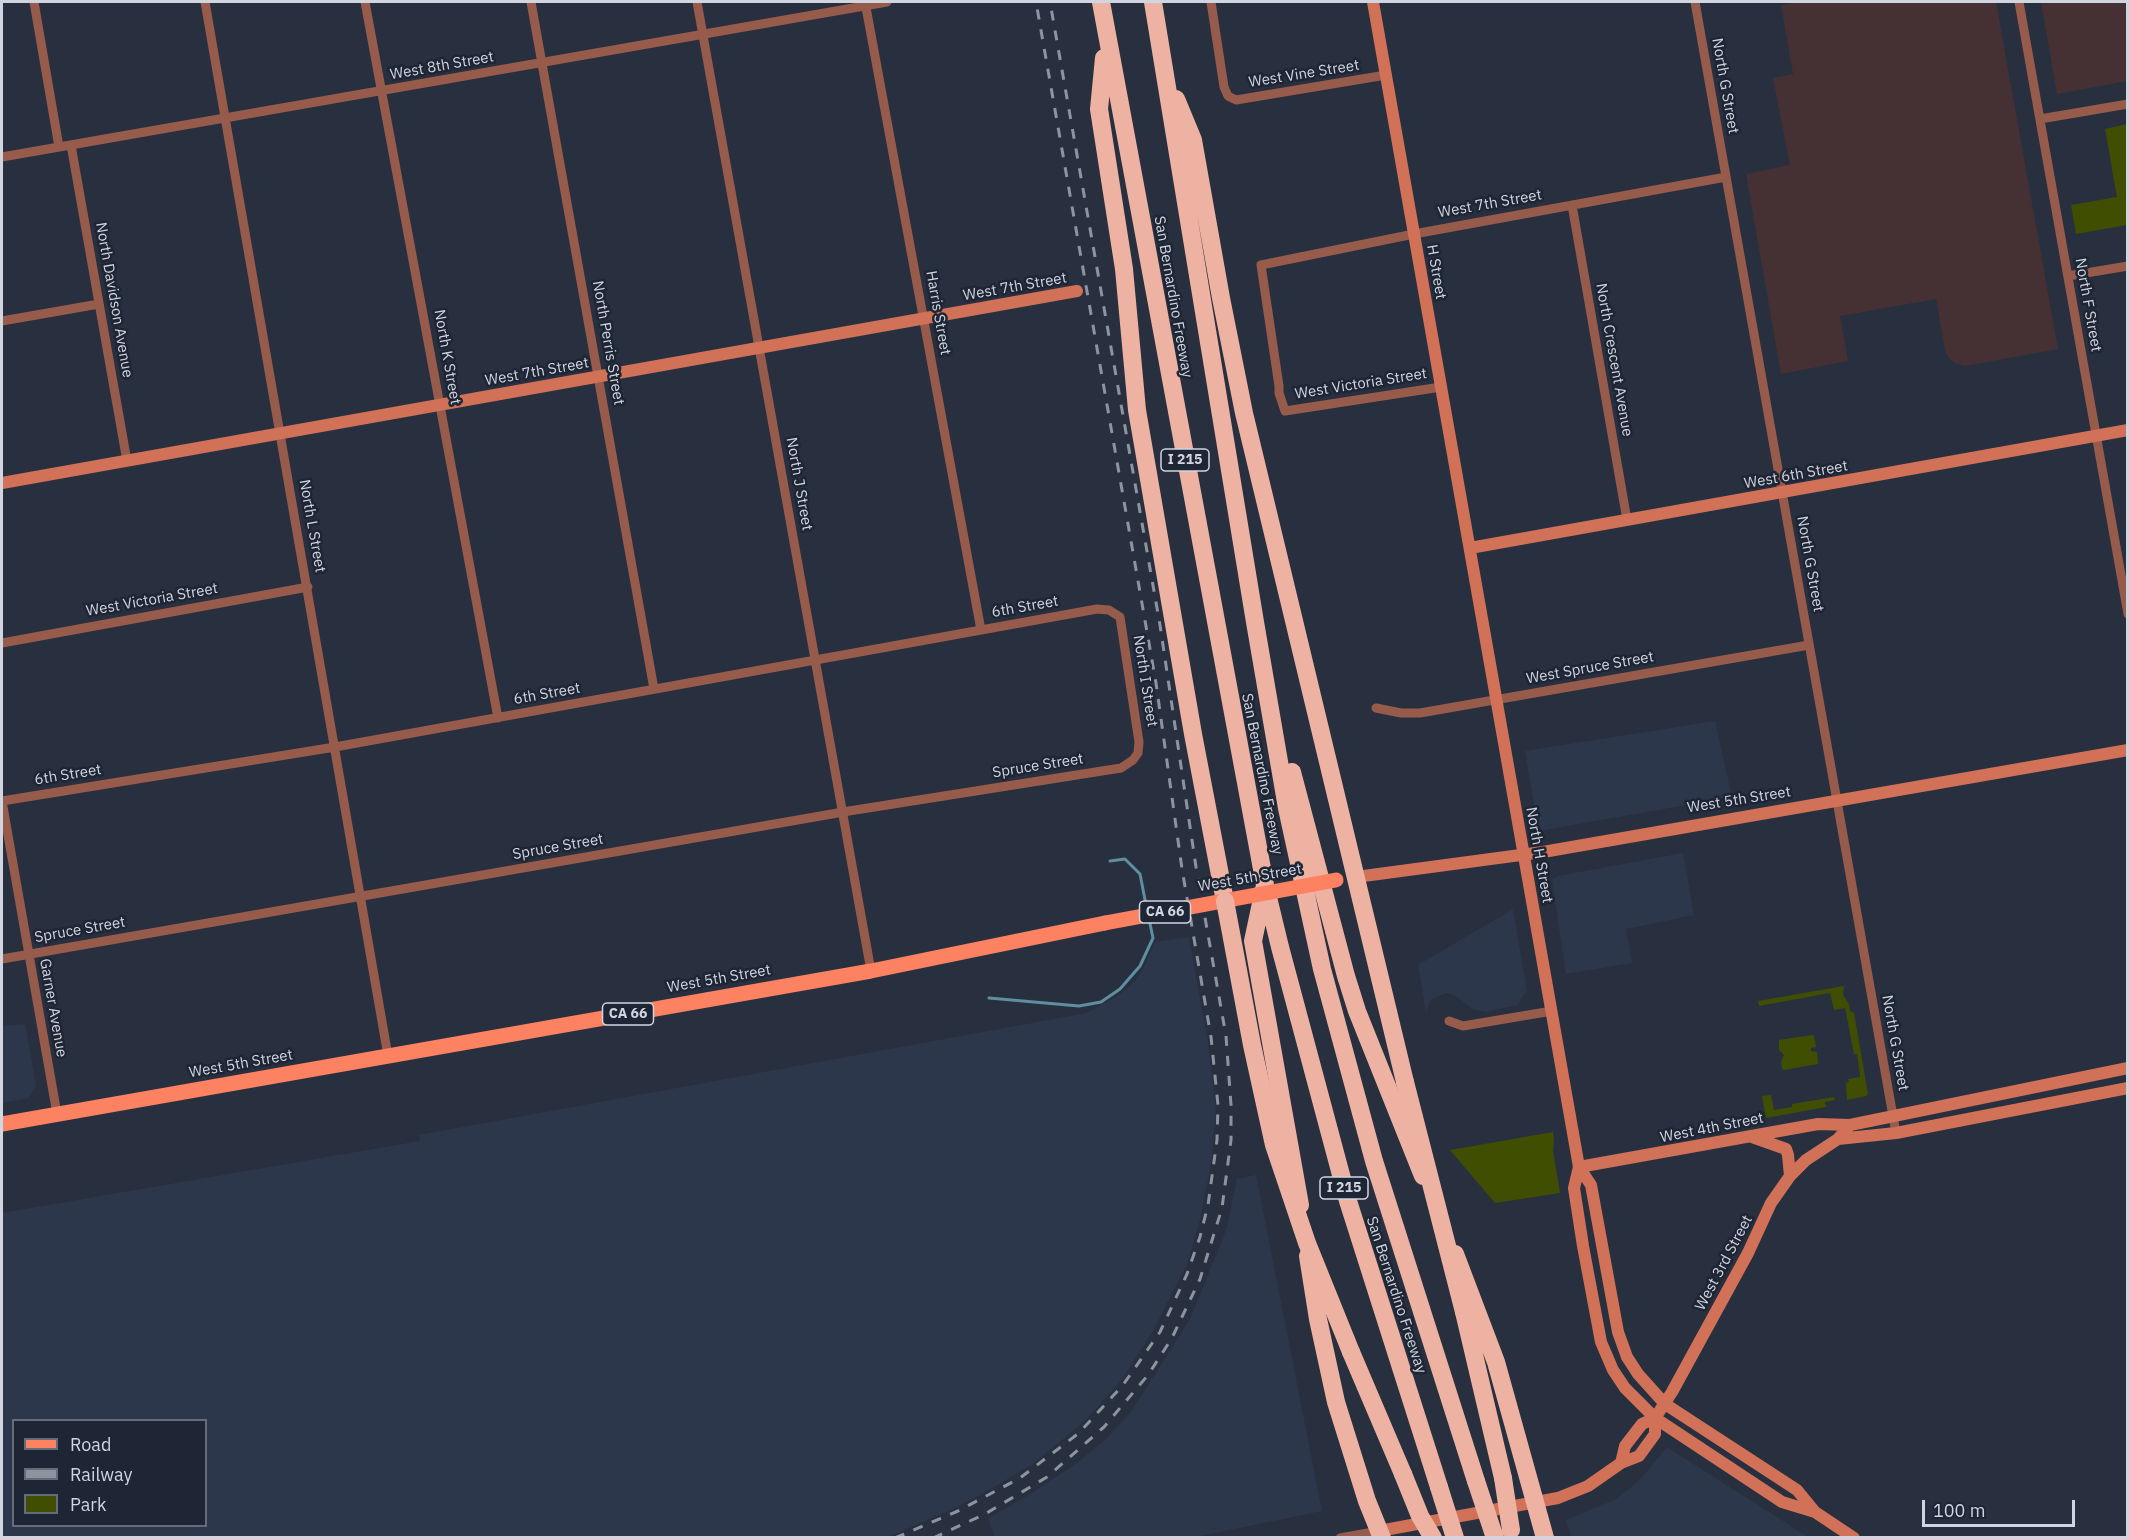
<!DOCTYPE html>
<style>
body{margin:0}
#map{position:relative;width:2129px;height:1539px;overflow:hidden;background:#28303f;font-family:"IBM Plex Sans",sans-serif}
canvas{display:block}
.frame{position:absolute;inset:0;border:3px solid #d0d5df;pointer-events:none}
.legend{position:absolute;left:12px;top:1419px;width:195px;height:108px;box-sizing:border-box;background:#1e2635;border:2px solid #656c79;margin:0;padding:8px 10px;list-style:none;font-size:18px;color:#d0d5df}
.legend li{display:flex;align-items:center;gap:12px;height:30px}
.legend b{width:30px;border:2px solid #656c79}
.scale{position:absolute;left:1922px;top:1500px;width:153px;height:27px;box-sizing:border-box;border:3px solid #d0d5df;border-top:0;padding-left:8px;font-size:18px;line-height:21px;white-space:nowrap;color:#d0d5df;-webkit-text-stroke:4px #1e2635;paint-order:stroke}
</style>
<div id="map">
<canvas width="2129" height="1539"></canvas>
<div class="frame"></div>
<ul class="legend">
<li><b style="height:8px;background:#fd8261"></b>Road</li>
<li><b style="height:8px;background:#8d939f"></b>Railway</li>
<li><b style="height:16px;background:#404e01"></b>Park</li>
</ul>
<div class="scale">100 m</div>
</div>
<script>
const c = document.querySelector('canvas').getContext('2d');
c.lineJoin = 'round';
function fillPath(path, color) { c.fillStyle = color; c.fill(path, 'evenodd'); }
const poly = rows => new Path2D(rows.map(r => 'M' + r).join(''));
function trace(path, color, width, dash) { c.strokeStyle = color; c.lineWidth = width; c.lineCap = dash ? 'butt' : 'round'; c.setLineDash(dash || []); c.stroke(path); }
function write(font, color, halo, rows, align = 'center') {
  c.font = font + ' "IBM Plex Sans",sans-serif'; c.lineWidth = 5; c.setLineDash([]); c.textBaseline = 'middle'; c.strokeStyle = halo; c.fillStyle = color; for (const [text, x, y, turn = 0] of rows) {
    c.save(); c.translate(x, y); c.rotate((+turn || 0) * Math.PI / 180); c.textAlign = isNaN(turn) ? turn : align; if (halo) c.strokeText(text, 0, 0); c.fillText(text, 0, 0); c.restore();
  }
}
const built = poly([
 [1715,721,1732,797,1544,830,1538,828,1525,751],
 [1683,853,1694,915,1626,929,1632,963,1566,974,1552,880,1558,876],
 [1513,909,1527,991,1517,1005,1486,1012,1472,1009,1456,996,1447,993,1435,997,1430,1001,1426,1012,1418,965],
 [1189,937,1208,1042,1216,1110,1211,1164,1200,1220,1187,1264,1153,1331,1123,1378,1086,1420,1033,1464,989,1490,957,1507,886,1538,2,1537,2,1213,420,1141,419,1135,1087,1013,1121,994,1134,982,1143,969,1155,942],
 [206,1420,206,1526,14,1526,14,1420],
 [25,1024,36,1085,29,1098,2,1103,2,1026],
 [1256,1175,1322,1511,1195,1537,995,1537,988,1518,1029,1495,1077,1463,1106,1439,1131,1412,1190,1319,1226,1231,1237,1179],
 [1667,1447,1808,1537,1571,1537,1566,1520,1616,1499,1640,1480]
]);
const education = poly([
 [1798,2,1996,2,2058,349,1965,366,1955,363,1948,357,1945,350,1936,299,1840,316,1848,361,1781,374,1746,174,1790,165,1773,78,1793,74,1781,5],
 [2041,2,2127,2,2127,81,2057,94]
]);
const green = poly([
 [2127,124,2127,225,2076,234,2071,205,2117,197,2105,129],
 [1844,986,1843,995,1849,1004,1850,1011,1854,1013,1868,1094,1866,1096,1847,1100,1846,1083,1849,1082,1848,1079,1860,1077,1860,1074,1857,1054,1854,1054,1845,1008,1834,1010,1830,993,1759,1006,1758,1001],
 [1812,1035,1814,1036,1816,1047,1811,1048,1811,1051,1817,1052,1818,1064,1784,1070,1782,1069,1781,1062,1784,1055,1779,1050,1779,1040],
 [1771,1095,1774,1110,1792,1107,1792,1104,1834,1097,1835,1100,1825,1102,1826,1107,1766,1118,1762,1096],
 [1553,1132,1554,1139,1553,1151,1560,1193,1495,1203,1450,1150]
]);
const stream = poly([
 [1110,861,1125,859,1140,874,1147,910],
 [989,998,1079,1006,1101,1002,1120,989,1140,966,1153,938,1149,919]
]);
const street = poly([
 [34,2,59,147],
 [205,2,388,1056],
 [365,2,498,718],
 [531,2,654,689],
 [697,2,871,971],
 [865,2,981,630],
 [1211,2,1224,87,1228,96,1236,100,1386,75],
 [1695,2,1896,1133],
 [2019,2,2128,614],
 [2040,119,2128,104],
 [71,145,127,461],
 [2,157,887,2],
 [1572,205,1627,520],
 [2068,276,2128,266],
 [2,321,99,304],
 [1441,387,1285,411,1279,393,1279,386,1261,265,1414,234,1726,177],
 [2,643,308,587],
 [1376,708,1401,713,1420,713,1809,645],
 [2,801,335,747,1097,609,1109,610,1120,617,1139,742,1138,753,1133,760,1121,768,849,811,2,959],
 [2,801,57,1114],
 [1449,1021,1463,1026,1552,1011],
 [1340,1538,1379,1531]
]);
const secondary = poly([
 [1373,2,1579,1167,1591,1185,1618,1332,1627,1357,1638,1374,1665,1404,1797,1490,1815,1512],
 [2,483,1077,291],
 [1470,548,2128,430],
 [1356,877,1543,852,2128,750],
 [1752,1137,1786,1149,1788,1155,1790,1176],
 [1838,1139,1896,1133,2128,1088],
 [1579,1167,1574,1188,1583,1246,1601,1342,1613,1370,1625,1388,1655,1418,1782,1502,1815,1512,1854,1538],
 [1579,1167,1818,1124,1850,1125],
 [1621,1463,1625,1446,1642,1424,1655,1418,1672,1392,1748,1253,1771,1203,1790,1176,1806,1160,1838,1139,1850,1125,2128,1068],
 [1379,1531,1558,1498,1588,1486,1621,1463,1639,1456,1655,1434,1655,1418]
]);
const primary = poly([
 [2,1124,871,971,1105,923]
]);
const highway = poly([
 [1101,2,1265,885,1280,947,1348,1201,1439,1487],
 [1153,2,1255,622,1287,808,1322,969,1374,1161,1476,1481],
 [1104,58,1099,109,1124,269,1137,410,1193,734,1225,901],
 [1176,99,1193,140,1221,298,1244,413,1405,1082],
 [1292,772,1346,976,1357,1011,1423,1176],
 [1264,889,1253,941,1300,1205],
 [1455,1254,1496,1362,1545,1538],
 [1308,1256,1318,1319,1336,1402,1367,1501,1382,1538],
 [1464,1312,1503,1478],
 [1351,1352,1403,1474]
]);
const rail = poly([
 [895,1538,958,1511,1020,1478,1079,1433,1123,1385,1160,1332,1187,1274,1200,1237,1208,1205,1217,1140,1218,1105,1211,1037,1182,869,1156,683,1036,2],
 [933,1538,985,1514,1047,1477,1104,1427,1148,1375,1172,1338,1200,1279,1222,1208,1231,1140,1231,1105,1226,1036,1196,867,1160,625,1050,2]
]);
const primaryBridge = poly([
 [1105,923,1336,880]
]);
const highwayBridge = poly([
 [1225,901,1252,1045,1274,1145,1307,1243,1351,1352],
 [1405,1082,1464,1312],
 [1403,1474,1420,1516,1433,1538],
 [1503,1478,1511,1530],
 [1476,1481,1495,1538],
 [1439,1487,1455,1538]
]);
const shields = [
 [1185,460,48],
 [1165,912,51],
 [628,1014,51],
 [1344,1188,48]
];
const shieldNames = [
 ["I 215",1185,460],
 ["CA 66",1165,912],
 ["CA 66",628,1014],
 ["I 215",1344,1188]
];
const streetNames = [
 ["West 8th Street",442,66,-10],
 ["West Vine Street",1304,74,-9],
 ["North G Street",1725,86,80],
 ["West 7th Street",1490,204,-10],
 ["H Street",1436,272,80],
 ["West 7th Street",1015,287,-10],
 ["San Bernardino Freeway",1173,297,80],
 ["North Davidson Avenue",114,300,80],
 ["North F Street",2088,305,80],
 ["Harris Street",938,313,80],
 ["North Perris Street",608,343,80],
 ["North K Street",447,357,80],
 ["North Crescent Avenue",1614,360,80],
 ["West 7th Street",537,372,-10],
 ["West Victoria Street",1361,384,-9],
 ["West 6th Street",1796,475,-10],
 ["North J Street",799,484,80],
 ["North L Street",312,526,80],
 ["North G Street",1810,564,80],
 ["West Victoria Street",152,600,-10],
 ["6th Street",1025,607,-10],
 ["West Spruce Street",1590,668,-10],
 ["North I Street",1145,681,81],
 ["6th Street",547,694,-10],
 ["Spruce Street",1038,766,-9],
 ["San Bernardino Freeway",1262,774,79],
 ["6th Street",68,775,-9],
 ["West 5th Street",1739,800,-9],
 ["Spruce Street",558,847,-10],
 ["North H Street",1539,855,80],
 ["West 5th Street",1250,878,-10],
 ["Spruce Street",80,930,-10],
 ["West 5th Street",719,979,-10],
 ["Garner Avenue",53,1008,80],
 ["North G Street",1895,1043,80],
 ["West 5th Street",241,1064,-10],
 ["West 4th Street",1712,1128,-11],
 ["West 3rd Street",1724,1263,-62],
 ["San Bernardino Freeway",1396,1295,72]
];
fillPath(built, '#2c374c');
fillPath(education, '#453134');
fillPath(green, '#404e01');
trace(stream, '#5f8ea1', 3);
trace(street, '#975b4b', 9);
trace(secondary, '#d17158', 12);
trace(primary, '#fd8261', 15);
trace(highway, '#eeb2a2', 18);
trace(rail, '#8d939f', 3, [10, 10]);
trace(primaryBridge, '#fd8261', 15);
trace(highwayBridge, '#eeb2a2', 18);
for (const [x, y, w] of shields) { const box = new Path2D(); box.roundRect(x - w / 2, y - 11, w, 22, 4.5); c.fillStyle = '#1e2635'; c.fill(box); trace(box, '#d0d5df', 1.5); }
write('bold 14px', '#d0d5df', null, shieldNames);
write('15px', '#d0d5df', '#1e2635', streetNames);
</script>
